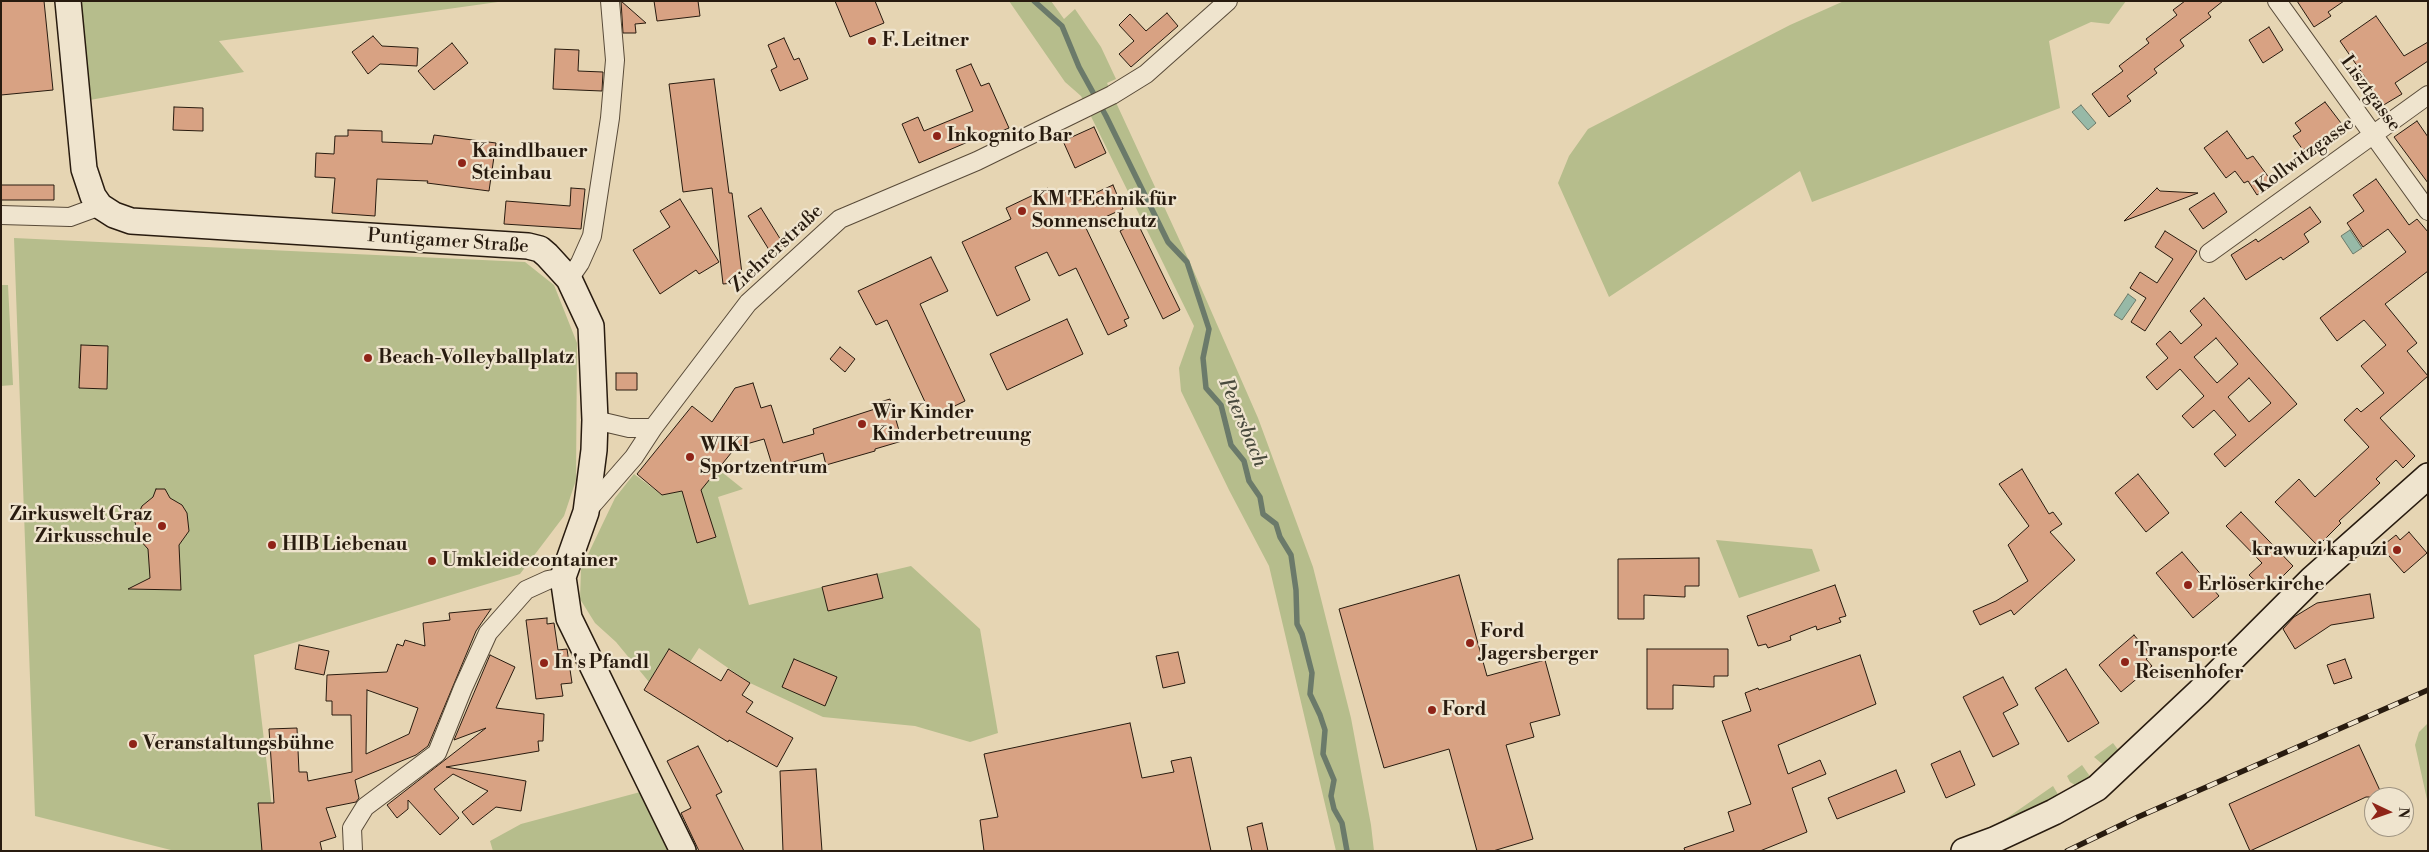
<!DOCTYPE html>
<meta charset="utf-8">
<style>
body{margin:0}
#map{position:relative;width:2429px;height:852px;overflow:hidden;background:#e6d5b3;font-family:"Libre Bodoni",serif}
canvas{display:block}
.frame{position:absolute;inset:0;border:2px solid #281b0f;pointer-events:none}
.north{position:absolute;left:2364px;top:787px;width:50px;height:50px;box-sizing:border-box;background:#efe4ce;border:1px solid #9f9482;border-radius:50%;rotate:93deg;font-size:14px;font-weight:700;line-height:20px;text-align:center;color:#281b0f}
.north::after{content:'';display:block;margin:auto;width:18px;height:22px;background:#8f2418;clip-path:polygon(50% 0,100% 100%,50% 72%,0 100%)}
</style>
<div id="map">
<canvas width="2429" height="852"></canvas>
<div class="frame"></div>
<div class="north">N</div>
</div>
<script>
const c = document.querySelector('canvas').getContext('2d');
c.lineJoin = 'round';
function fillPath(path, color) { c.fillStyle = color; c.fill(path, 'evenodd'); }
const poly = rows => new Path2D(rows.map(r => 'M' + r).join(''));
function trace(path, color, width, dash) { c.strokeStyle = color; c.lineWidth = width; c.lineCap = dash ? 'butt' : 'round'; c.setLineDash(dash || []); c.stroke(path); }
function write(font, color, halo, rows, align = 'center') {
  c.font = font + ' "Libre Bodoni",serif'; c.lineWidth = 4.5; c.setLineDash([]); c.textBaseline = 'middle'; c.strokeStyle = halo; c.fillStyle = color; for (const [text, x, y, turn = 0] of rows) {
    c.save(); c.translate(x, y); c.rotate((+turn || 0) * Math.PI / 180); c.textAlign = isNaN(turn) ? turn : align; if (halo) c.strokeText(text, 0, 0); c.fillText(text, 0, 0); c.restore();
  }
}
const green = poly([
 [81,1,505,1,219,41,244,72,90,100],
 [1009,1,1051,1,1064,19,1075,9,1101,47,1116,79,1107,83,1191,265,1258,418,1313,567,1351,718,1371,825,1374,851,1336,851,1269,566,1229,490,1181,391,1179,368,1194,326,1081,96,1065,82],
 [1844,1,2126,1,2109,24,2091,22,2049,41,2060,108,1812,202,1800,171,1609,297,1558,183,1569,156,1588,129,1790,25],
 [14,238,525,262,554,285,577,343,576,480,564,516,520,574,254,655,277,851,175,851,35,816],
 [1,285,8,285,13,385,1,386],
 [718,469,743,489,718,497,749,605,822,587,883,598,877,574,911,566,980,629,998,733,970,742,915,726,823,717,750,683,699,648,690,662,669,649,649,682,616,642,595,623,580,599,581,569,615,498,634,474,662,495,704,486],
 [1716,540,1812,549,1820,571,1739,598],
 [2428,723,2428,804,2415,745,2419,732],
 [2113,743,2119,751,2105,765,2101,763,2094,757],
 [2082,765,2089,775,2089,780,2078,787,2070,782,2067,776],
 [2053,786,2059,796,2041,810,1991,829],
 [644,791,673,851,493,851,490,841,521,824]
]);
const water = poly([
 [2081,105,2096,123,2088,130,2072,112,2081,105],
 [2350,230,2362,248,2353,254,2341,236,2350,230],
 [2128,294,2136,300,2122,320,2114,315,2128,294]
]);
const stream = poly([
 [1034,1,1062,26,1079,67,1106,116,1168,242,1187,262,1209,329,1203,358,1206,388,1221,405,1231,445,1244,461,1249,481,1260,497,1263,514,1276,524,1280,537,1291,555,1296,590,1297,624,1302,634,1312,673,1310,694,1320,715,1325,730,1323,754,1334,780,1331,796,1334,809,1342,823,1347,851]
]);
const building = poly([
 [1,1,44,1,53,90,1,95,1,1],
 [621,1,646,23,635,24,636,33,623,33,621,1],
 [654,1,698,1,700,16,657,21,654,1],
 [835,1,875,1,884,23,850,37,835,1],
 [2185,1,2223,1,2208,13,2211,17,2180,40,2184,46,2154,69,2157,73,2127,96,2131,101,2109,117,2092,94,2123,71,2119,66,2149,43,2146,39,2177,15,2173,10,2185,1],
 [2297,1,2344,1,2328,12,2331,16,2314,27,2297,1],
 [1167,13,1178,26,1131,67,1119,54,1134,41,1119,25,1130,14,1146,31,1167,13],
 [2376,16,2404,56,2428,42,2428,61,2395,83,2402,94,2377,109,2363,87,2369,83,2340,41,2376,16],
 [2269,27,2283,50,2263,63,2249,40,2269,27],
 [373,36,382,46,418,48,417,66,380,64,368,74,352,52,373,36],
 [784,38,794,60,799,58,808,79,780,91,771,70,777,67,768,45,784,38],
 [452,43,468,63,434,90,418,71,452,43],
 [555,49,579,50,578,71,603,72,602,91,553,89,555,49],
 [971,64,981,86,989,83,1009,128,985,138,984,135,919,163,902,124,918,117,924,131,973,111,956,70,971,64],
 [714,79,729,193,732,193,743,282,723,284,712,188,683,192,669,84,714,79],
 [2325,102,2341,123,2339,136,2315,151,2311,145,2303,150,2293,136,2301,131,2295,123,2325,102],
 [174,107,203,108,203,131,173,130,174,107],
 [2417,121,2428,137,2428,183,2394,137,2417,121],
 [1094,127,1106,153,1075,168,1063,141,1094,127],
 [348,130,382,131,382,142,432,144,434,135,496,143,489,191,427,183,428,181,377,179,375,216,332,213,335,178,315,177,316,153,334,154,335,136,348,136,348,130],
 [2227,131,2247,159,2253,156,2273,183,2257,195,2248,181,2244,183,2235,171,2226,178,2204,148,2227,131],
 [2376,179,2409,225,2417,219,2428,232,2428,271,2385,304,2417,343,2407,351,2428,376,2380,418,2415,456,2403,468,2396,460,2376,479,2380,483,2339,521,2341,523,2318,546,2275,502,2299,479,2315,497,2369,447,2344,420,2357,408,2361,412,2384,393,2361,366,2386,345,2364,320,2337,341,2320,318,2406,252,2388,229,2363,247,2347,223,2364,211,2353,195,2376,179],
 [1,185,54,185,54,200,1,200,1,185],
 [1113,185,1123,209,1085,226,1129,318,1124,320,1127,326,1108,335,1076,268,1059,276,1047,252,1015,267,1030,300,997,316,962,242,1011,219,1006,208,1048,188,1053,198,1068,191,1073,203,1113,185],
 [571,188,585,189,581,229,504,224,506,201,570,206,571,188],
 [2157,188,2160,191,2198,193,2124,221,2157,188],
 [2214,193,2227,212,2203,229,2189,209,2214,193],
 [680,199,719,262,699,274,696,270,660,294,633,250,670,227,660,211,680,199],
 [2310,207,2321,222,2304,234,2309,242,2283,260,2281,257,2246,280,2231,255,2256,239,2258,242,2310,207],
 [761,208,784,245,771,253,748,216,761,208],
 [1137,222,1180,310,1163,319,1120,231,1137,222],
 [2165,231,2197,251,2145,331,2131,322,2146,298,2130,288,2140,272,2157,283,2173,259,2155,247,2165,231],
 [931,257,948,291,920,304,965,401,932,417,887,320,876,325,858,291,931,257],
 [2204,298,2297,404,2225,467,2214,454,2236,435,2214,410,2193,428,2182,416,2204,396,2180,369,2157,390,2146,377,2168,358,2156,344,2170,331,2181,344,2202,325,2190,311,2204,298],
 [2216,338,2238,364,2217,383,2194,357,2216,338],
 [2249,378,2271,403,2249,422,2228,397,2249,378],
 [1067,319,1083,354,1007,390,990,354,1067,319],
 [81,345,108,346,107,389,79,388,81,345],
 [840,347,855,359,845,372,830,359,840,347],
 [616,373,637,373,637,390,616,390,616,373],
 [753,383,761,408,771,405,783,443,814,434,813,429,878,408,877,403,890,399,902,441,875,449,875,451,826,465,823,453,773,468,764,439,736,447,701,490,716,537,697,543,682,491,662,495,637,474,692,406,712,422,735,388,753,383],
 [2022,469,2049,514,2053,512,2062,524,2050,532,2075,560,2014,615,2011,610,1980,625,1973,611,1996,601,2028,581,2008,545,2029,526,1999,484,2022,469],
 [2138,474,2169,513,2146,532,2115,493,2138,474],
 [156,489,165,489,170,498,182,505,187,513,189,531,179,545,181,590,128,589,150,578,148,549,139,539,135,522,142,506,153,497,156,489],
 [2241,512,2293,566,2267,592,2249,575,2262,563,2226,526,2241,512],
 [2409,532,2427,553,2404,573,2381,547,2396,535,2400,540,2409,532],
 [2182,552,2219,596,2193,618,2156,573,2182,552],
 [1699,558,1699,586,1685,586,1685,597,1644,595,1644,619,1618,619,1618,559,1699,558],
 [877,574,883,598,828,611,822,587,877,574],
 [1459,575,1487,676,1545,660,1560,715,1530,723,1534,737,1506,745,1533,839,1493,851,1477,851,1449,749,1384,768,1339,609,1459,575],
 [1835,585,1846,616,1839,618,1841,622,1817,630,1816,626,1790,636,1791,640,1768,648,1766,644,1758,646,1747,616,1835,585],
 [2370,594,2374,618,2331,625,2295,649,2283,629,2294,617,2317,603,2370,594],
 [491,609,476,631,428,746,416,755,355,780,359,798,356,802,326,808,336,837,320,842,322,851,262,851,258,803,274,803,269,729,297,728,299,772,307,772,308,781,352,772,351,715,332,715,332,701,326,701,327,675,387,672,397,644,403,646,405,640,425,646,423,623,450,620,449,613,491,609],
 [367,690,418,708,409,734,366,754,367,690],
 [547,618,547,624,554,623,558,650,567,649,572,683,561,684,563,696,536,699,526,620,547,618],
 [2134,635,2151,655,2146,659,2152,666,2121,692,2099,665,2134,635],
 [299,645,329,651,324,675,295,669,299,645],
 [669,649,721,681,728,669,750,683,742,695,753,702,746,712,793,738,777,767,729,740,728,742,644,690,669,649],
 [1647,649,1728,649,1728,676,1714,676,1714,687,1673,685,1673,709,1647,709,1647,649],
 [1178,652,1185,683,1163,688,1156,656,1178,652],
 [490,655,515,667,496,708,544,714,543,741,538,741,539,751,446,767,526,781,521,811,496,807,473,825,462,812,488,791,453,774,434,789,459,818,440,835,408,800,408,809,397,818,387,805,486,728,454,740,490,655],
 [1860,655,1876,704,1778,745,1788,774,1820,760,1826,774,1792,788,1807,832,1760,851,1685,851,1684,848,1734,831,1728,812,1751,804,1722,721,1751,711,1745,693,1758,688,1759,690,1860,655],
 [794,659,837,677,825,706,782,687,794,659],
 [2345,659,2352,678,2334,684,2327,665,2345,659],
 [2066,669,2099,723,2068,742,2035,688,2066,669],
 [2003,677,2018,705,2003,713,2019,744,1993,757,1963,697,2003,677],
 [1130,723,1142,778,1174,772,1171,761,1191,757,1211,851,984,851,980,820,998,817,984,754,1130,723],
 [2359,745,2383,797,2366,797,2250,851,2229,804,2359,745],
 [698,746,722,792,716,795,744,851,699,851,681,813,691,808,667,761,698,746],
 [1960,751,1975,785,1946,798,1931,764,1960,751],
 [816,769,822,851,783,851,780,771,816,769],
 [1896,770,1905,792,1837,819,1828,798,1896,770],
 [1262,823,1268,851,1252,851,1247,827,1262,823]
]);
const street = poly([
 [2277,1,2428,211],
 [1,215,70,217,100,206],
 [2209,253,2428,95],
 [569,279,580,263,592,236,610,118,615,60,610,1],
 [595,420,629,428,653,428],
 [586,512,634,457,653,428,748,303,840,219,977,161,1112,95,1146,74,1228,1],
 [353,851,352,828,365,807,437,753,463,688,488,633,526,590,548,580,563,577]
]);
const secondary = poly([
 [68,1,84,169,93,196,100,206,114,215,131,221,528,246,540,249,547,255,569,279,591,326,595,420,594,450,586,512,563,577,569,618,683,851],
 [1964,851,1994,840,2054,812,2097,788,2199,692,2312,579,2428,476]
]);
const rail = poly([
 [2067,851,2138,817,2428,690]
]);
const markers = [
 [872,41,5,"#8f2418"],
 [937,136,5,"#8f2418"],
 [462,163,5,"#8f2418"],
 [1022,211,5,"#8f2418"],
 [368,358,5,"#8f2418"],
 [862,424,5,"#8f2418"],
 [690,457,5,"#8f2418"],
 [162,526,5,"#8f2418"],
 [272,545,5,"#8f2418"],
 [2397,550,5,"#8f2418"],
 [432,561,5,"#8f2418"],
 [2188,585,5,"#8f2418"],
 [1470,643,5,"#8f2418"],
 [2125,662,5,"#8f2418"],
 [544,663,5,"#8f2418"],
 [1432,710,5,"#8f2418"],
 [133,744,5,"#8f2418"]
];
const poiNames = [
 ["F. Leitner",882,41],
 ["Inkognito Bar",947,136],
 ["Kaindlbauer",472,152],
 ["Steinbau",472,174],
 ["KM TEchnik für",1032,200],
 ["Sonnenschutz",1032,222],
 ["Beach-Volleyballplatz",378,358],
 ["Wir Kinder",872,413],
 ["Kinderbetreuung",872,435],
 ["WIKI",700,446],
 ["Sportzentrum",700,468],
 ["Zirkuswelt Graz",152,515,"right"],
 ["Zirkusschule",152,537,"right"],
 ["HIB Liebenau",282,545],
 ["krawuzi kapuzi",2387,550,"right"],
 ["Umkleidecontainer",442,561],
 ["Erlöserkirche",2198,585],
 ["Ford",1480,632],
 ["Jagersberger",1480,654],
 ["Transporte",2135,651],
 ["Reisenhofer",2135,673],
 ["In's Pfandl",554,663],
 ["Ford",1442,710],
 ["Veranstaltungsbühne",143,744]
];
const streetNames = [
 ["Lisztgasse",2370,94,54],
 ["Kollwitzgasse",2305,156,-36],
 ["Puntigamer Straße",448,242,4],
 ["Ziehrerstraße",777,249,-43]
];
const waterNames = [
 ["Petersbach",1242,423,67]
];
fillPath(green, '#b6bd8c');
fillPath(water, '#97b9a7');
trace(water, '#6b7a6a', 1);
trace(stream, '#6b7a6a', 5.5);
fillPath(building, '#d8a283');
trace(building, '#281b0f', 1);
trace(street, '#584a38', 20);
trace(secondary, '#281b0f', 28);
trace(street, '#efe4ce', 18);
trace(secondary, '#efe4ce', 25);
trace(rail, '#281b0f', 5.5);
trace(rail, '#efe4ce', 4, [11]);
for (const [x, y, r, color] of markers) { const dot = new Path2D(); dot.arc(x, y, r, 0, 2 * Math.PI); c.fillStyle = color; c.fill(dot); trace(dot, '#efe4ce', 2); }
write('bold 19px', '#281b0f', '#efe4ce', poiNames, 'left');
write('19px', '#281b0f', '#efe4ce', streetNames);
write('italic 20px', '#494a3d', '#efe4ce', waterNames);
</script>
